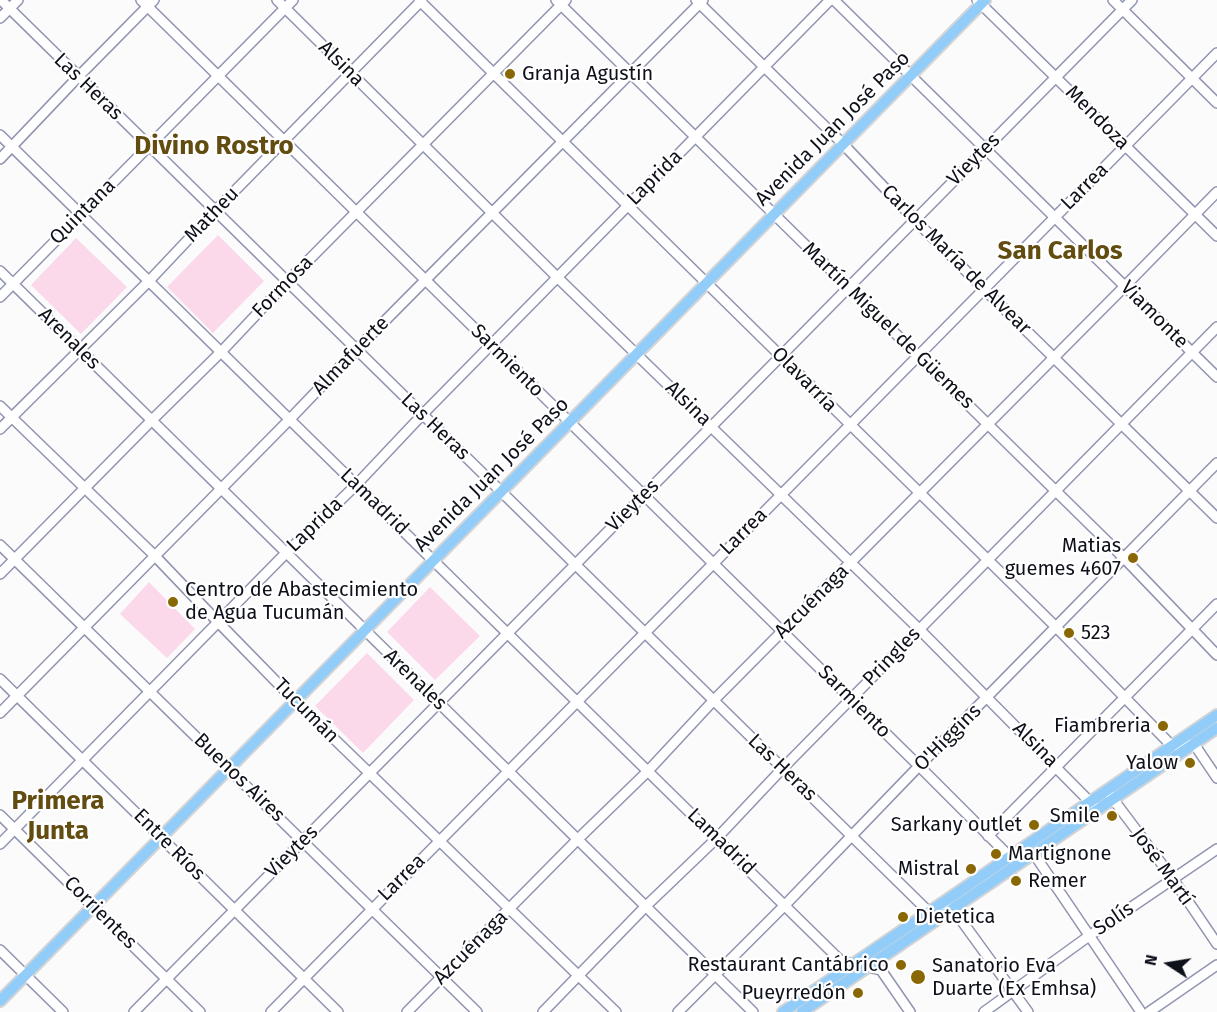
<!DOCTYPE html>
<meta charset="utf-8">
<style>
body{margin:0}
#map{position:relative;width:1217px;height:1012px;overflow:hidden;background:#fbfbfb;font-family:"Fira Sans",sans-serif}
canvas{display:block}
.north{position:absolute;left:1139px;top:934px;width:60px;height:60px;-webkit-text-stroke:4px #fff;paint-order:stroke;rotate:282deg;font-size:16px;font-weight:700;line-height:24px;text-align:center;color:#0e101a}
.north::after{content:'';display:block;margin:auto;width:21px;height:27px;background:#0e101a;clip-path:polygon(50% 0,100% 100%,50% 72%,0 100%)}
</style>
<div id="map">
<canvas width="1217" height="1012"></canvas>
<div class="north">N</div>
</div>
<script>
const c = document.querySelector('canvas').getContext('2d');
c.lineJoin = 'round';
function fillPath(path, color) { c.fillStyle = color; c.fill(path, 'evenodd'); }
const poly = rows => new Path2D(rows.map(r => 'M' + r).join(''));
function trace(path, color, width, dash) { c.strokeStyle = color; c.lineWidth = width; c.lineCap = dash ? 'butt' : 'round'; c.setLineDash(dash || []); c.stroke(path); }
function write(font, color, halo, rows, align = 'center') {
  c.font = font + ' "Fira Sans",sans-serif'; c.lineWidth = 4.5; c.setLineDash([]); c.textBaseline = 'middle'; c.strokeStyle = halo; c.fillStyle = color; for (const [text, x, y, turn = 0] of rows) {
    c.save(); c.translate(x, y); c.rotate((+turn || 0) * Math.PI / 180); c.textAlign = isNaN(turn) ? turn : align; if (halo) c.strokeText(text, 0, 0); c.fillText(text, 0, 0); c.restore();
  }
}
const green = poly([
 [218,235,264,281,213,333,167,287],
 [76,238,127,287,81,334,31,285],
 [149,582,195,629,167,658,120,614],
 [430,587,480,636,435,680,387,632],
 [367,653,414,700,363,753,315,706]
]);
const minor = poly([
 [1,0,929,912,953,909,1028,1012],
 [141,0,919,766,1010,857,1034,854,1141,1012],
 [277,0,558,278,919,629,1095,807],
 [419,0,1056,627,1172,746,1194,744,1217,778],
 [556,0,1124,558,1217,655],
 [696,0,843,144,915,220,984,289,1217,518],
 [834,0,1217,377],
 [977,0,1217,236],
 [1113,0,1217,103],
 [0,18,18,0],
 [0,135,841,961,881,970,910,1012],
 [0,159,78,77,154,0],
 [0,271,753,1012],
 [0,297,293,0],
 [0,406,154,555,218,622,295,701,616,1012],
 [0,429,149,281,215,211,422,0],
 [0,545,477,1012],
 [0,574,152,420,221,352,287,282,566,0],
 [0,679,338,1012],
 [0,713,290,419,356,350,703,0],
 [1110,795,1173,879,1217,944],
 [0,815,200,1012],
 [988,836,1217,604],
 [0,844,286,553,356,485,422,415,830,0],
 [0,950,63,1012],
 [134,1012,1132,0],
 [271,1012,1217,53],
 [407,1012,578,839,648,771,713,701,1125,286,1217,192],
 [543,1012,646,906,717,838,782,769,1217,327],
 [678,1012,785,905,919,766,1217,463],
 [984,1012,1089,936,1217,849],
 [1149,1012,1217,965]
]);
const major = poly([
 [0,1001,985,0],
 [783,1012,1217,715],
 [802,1012,1217,728]
]);
const markers = [
 [510,74,6,"#896704"],
 [1133,558,6,"#896704"],
 [173,602,6,"#896704"],
 [1069,633,6,"#896704"],
 [1163,726,6,"#896704"],
 [1190,763,6,"#896704"],
 [1112,816,6,"#896704"],
 [1034,825,6,"#896704"],
 [996,854,6,"#896704"],
 [971,869,6,"#896704"],
 [1016,881,6,"#896704"],
 [903,917,6,"#896704"],
 [901,965,6,"#896704"],
 [918,977,8,"#896704"],
 [858,993,6,"#896704"]
];
const streetNames = [
 ["Alsina",341,64,45],
 ["Las Heras",88,87,44],
 ["Mendoza",1097,118,45],
 ["Avenida Juan José Paso",833,129,-45],
 ["Vieytes",974,160,-45],
 ["Laprida",655,178,-45],
 ["Larrea",1085,187,-45],
 ["Quintana",83,212,-45],
 ["Matheu",212,215,-46],
 ["Carlos María de Alvear",956,260,45],
 ["Formosa",283,287,-46],
 ["Viamonte",1154,315,45],
 ["Martín Miguel de Güemes",888,326,44],
 ["Arenales",69,339,45],
 ["Almafuerte",351,356,-46],
 ["Sarmiento",507,361,45],
 ["Olavarría",804,380,45],
 ["Alsina",688,404,44],
 ["Las Heras",435,427,44],
 ["Avenida Juan José Paso",492,475,-45],
 ["Lamadrid",374,502,44],
 ["Vieytes",633,506,-45],
 ["Laprida",315,525,-44],
 ["Larrea",744,532,-45],
 ["Azcuénaga",812,602,-45],
 ["Pringles",892,657,-46],
 ["Arenales",415,680,44],
 ["Sarmiento",854,702,45],
 ["Tucumán",306,711,45],
 ["O'Higgins",948,738,-45],
 ["Alsina",1035,745,45],
 ["Las Heras",782,768,44],
 ["Buenos Aires",239,778,44],
 ["Lamadrid",721,842,44],
 ["Entre Ríos",169,845,45],
 ["Vieytes",292,852,-45],
 ["José Martí",1162,867,54],
 ["Larrea",402,878,-45],
 ["Corrientes",100,913,45],
 ["Solís",1114,919,-34],
 ["Azcuénaga",471,948,-45]
];
const poiNames = [
 ["Granja Agustín",522,74,"left"],
 ["Matias",1121,546],
 ["guemes 4607",1121,569],
 ["Centro de Abastecimiento",185,590,"left"],
 ["de Agua Tucumán",185,613,"left"],
 ["523",1081,633,"left"],
 ["Fiambreria",1151,726],
 ["Yalow",1178,763],
 ["Smile",1100,816],
 ["Sarkany outlet",1022,825],
 ["Martignone",1008,854,"left"],
 ["Mistral",959,869],
 ["Remer",1028,881,"left"],
 ["Dietetica",915,917,"left"],
 ["Restaurant Cantábrico",889,965],
 ["Sanatorio Eva",932,966,"left"],
 ["Duarte (Ex Emhsa)",932,989,"left"],
 ["Pueyrredón",846,993]
];
const districtNames = [
 ["Divino Rostro",214,147],
 ["San Carlos",1060,252],
 ["Primera",58,802],
 ["Junta",58,832]
];
fillPath(green, '#fbd9eb');
trace(minor, '#9094b0', 12);
trace(major, '#d4d4d6', 14);
trace(minor, '#fff', 9);
trace(major, '#92cdf9', 10);
for (const [x, y, r, color] of markers) { const dot = new Path2D(); dot.arc(x, y, r, 0, 2 * Math.PI); c.fillStyle = color; c.fill(dot); trace(dot, '#fff', 2); }
write('20px', '#0e101a', '#fff', streetNames);
write('20px', '#0e101a', '#fff', poiNames, 'right');
write('bold 26px', '#634c10', '#fff', districtNames);
</script>
